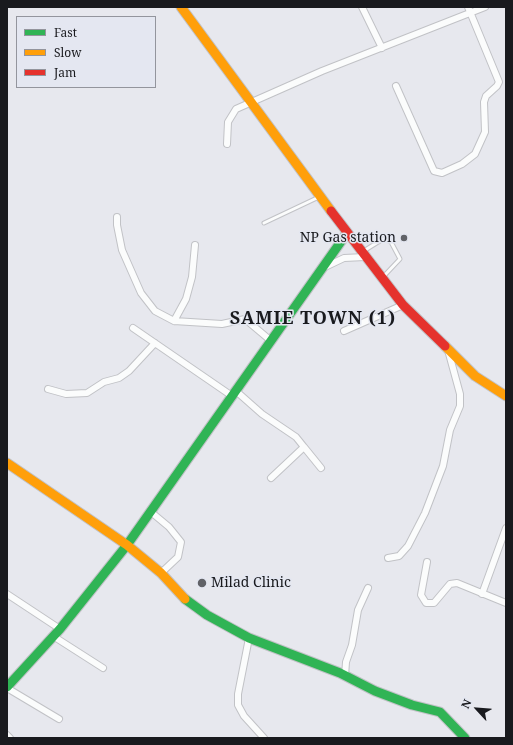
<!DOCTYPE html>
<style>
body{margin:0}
#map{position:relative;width:513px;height:745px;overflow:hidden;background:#e7e8ee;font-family:"Noto Serif",serif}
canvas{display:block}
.frame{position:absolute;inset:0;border:8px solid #191a1e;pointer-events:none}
.legend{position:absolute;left:16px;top:16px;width:140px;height:72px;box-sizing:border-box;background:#e4e7f1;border:1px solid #93959d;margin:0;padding:5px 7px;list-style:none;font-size:12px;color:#191a1e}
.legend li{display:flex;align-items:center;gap:8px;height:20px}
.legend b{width:20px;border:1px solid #93959d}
.north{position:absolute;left:457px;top:689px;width:40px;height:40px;-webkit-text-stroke:3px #e4e7f1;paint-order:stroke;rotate:296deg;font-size:11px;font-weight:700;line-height:16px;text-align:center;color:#191a1e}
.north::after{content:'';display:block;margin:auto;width:14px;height:18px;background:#191a1e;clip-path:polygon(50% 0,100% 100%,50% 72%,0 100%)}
</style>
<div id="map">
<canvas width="513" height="745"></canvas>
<div class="frame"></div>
<ul class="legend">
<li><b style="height:5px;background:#30b455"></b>Fast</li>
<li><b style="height:5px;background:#ff9f0a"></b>Slow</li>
<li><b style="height:5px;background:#e5322d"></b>Jam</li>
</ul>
<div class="north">N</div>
</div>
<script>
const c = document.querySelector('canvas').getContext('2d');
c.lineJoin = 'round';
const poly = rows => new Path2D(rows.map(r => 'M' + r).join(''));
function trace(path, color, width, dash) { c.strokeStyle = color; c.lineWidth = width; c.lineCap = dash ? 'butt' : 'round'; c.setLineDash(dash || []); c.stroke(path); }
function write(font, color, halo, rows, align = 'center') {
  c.font = font + ' "Noto Serif",serif'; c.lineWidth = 3; c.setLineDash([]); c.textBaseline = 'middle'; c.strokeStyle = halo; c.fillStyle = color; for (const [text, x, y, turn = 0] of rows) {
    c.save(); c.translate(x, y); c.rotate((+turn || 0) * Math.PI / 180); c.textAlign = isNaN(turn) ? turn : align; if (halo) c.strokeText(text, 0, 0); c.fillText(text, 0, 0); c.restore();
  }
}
const lane = poly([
 [264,223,319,197],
 [362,252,383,239,391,242,400,259,383,277]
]);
const street = poly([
 [362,7,382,48],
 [396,86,434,171,442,173,462,164,475,154,485,132,484,102,486,96,497,86,499,82,468,7],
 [227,144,228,122,236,109,322,71,485,7],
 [117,217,117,225,122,250,141,293,155,311,174,321,222,324,245,319,270,340],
 [323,268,344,258,365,257],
 [174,321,186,299,192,277,195,245],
 [133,328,232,396],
 [344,331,403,305],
 [48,389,66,394,87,393,104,382,119,378,129,371,155,343],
 [236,391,262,414,296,437,304,447,271,478],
 [304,447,321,468],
 [151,512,169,527,181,542,178,557,161,573],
 [388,558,399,556,408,546,425,513,443,466,450,430,460,406,460,394,448,350],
 [427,562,421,595,426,603,434,603,450,584,457,583,506,603],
 [7,594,60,629],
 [482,594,506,528],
 [53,636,103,668],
 [249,638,238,694,238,705,244,716,264,738],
 [345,676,346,662,352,645,358,610,368,588],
 [7,688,59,719],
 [7,735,10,738]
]);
const fast = poly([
 [185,599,207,615,249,638,340,673,375,691,412,705,440,712,465,738],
 [7,687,60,629,127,545,347,233]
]);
const slow = poly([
 [181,7,331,211],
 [445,346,475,376,506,396],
 [7,463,127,545,161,573,185,599]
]);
const jam = poly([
 [331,211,403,305,445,346]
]);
const markers = [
 [404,238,4,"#616267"],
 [202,583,5,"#616267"]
];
const poiNames = [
 ["NP Gas station",396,238],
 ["Milad Clinic",211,583,"left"]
];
const districtNames = [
 ["SAMIE TOWN (1)",313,319]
];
trace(lane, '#c1c2c6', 5);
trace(street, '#c1c2c6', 8);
trace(fast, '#c1c2c6', 11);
trace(slow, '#c1c2c6', 11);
trace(jam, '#c1c2c6', 11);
trace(lane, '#fbfcfc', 3);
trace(street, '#fbfcfc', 6);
trace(fast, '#30b455', 9);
trace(slow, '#ff9f0a', 9);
trace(jam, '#e5322d', 9);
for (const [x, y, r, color] of markers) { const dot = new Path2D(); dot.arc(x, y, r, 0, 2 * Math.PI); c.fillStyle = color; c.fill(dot); trace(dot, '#e4e7f1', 1.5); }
write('14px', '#191a1e', '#e4e7f1', poiNames, 'right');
c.letterSpacing = '1px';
write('bold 18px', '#191a1e', '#e4e7f1', districtNames);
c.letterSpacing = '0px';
</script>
